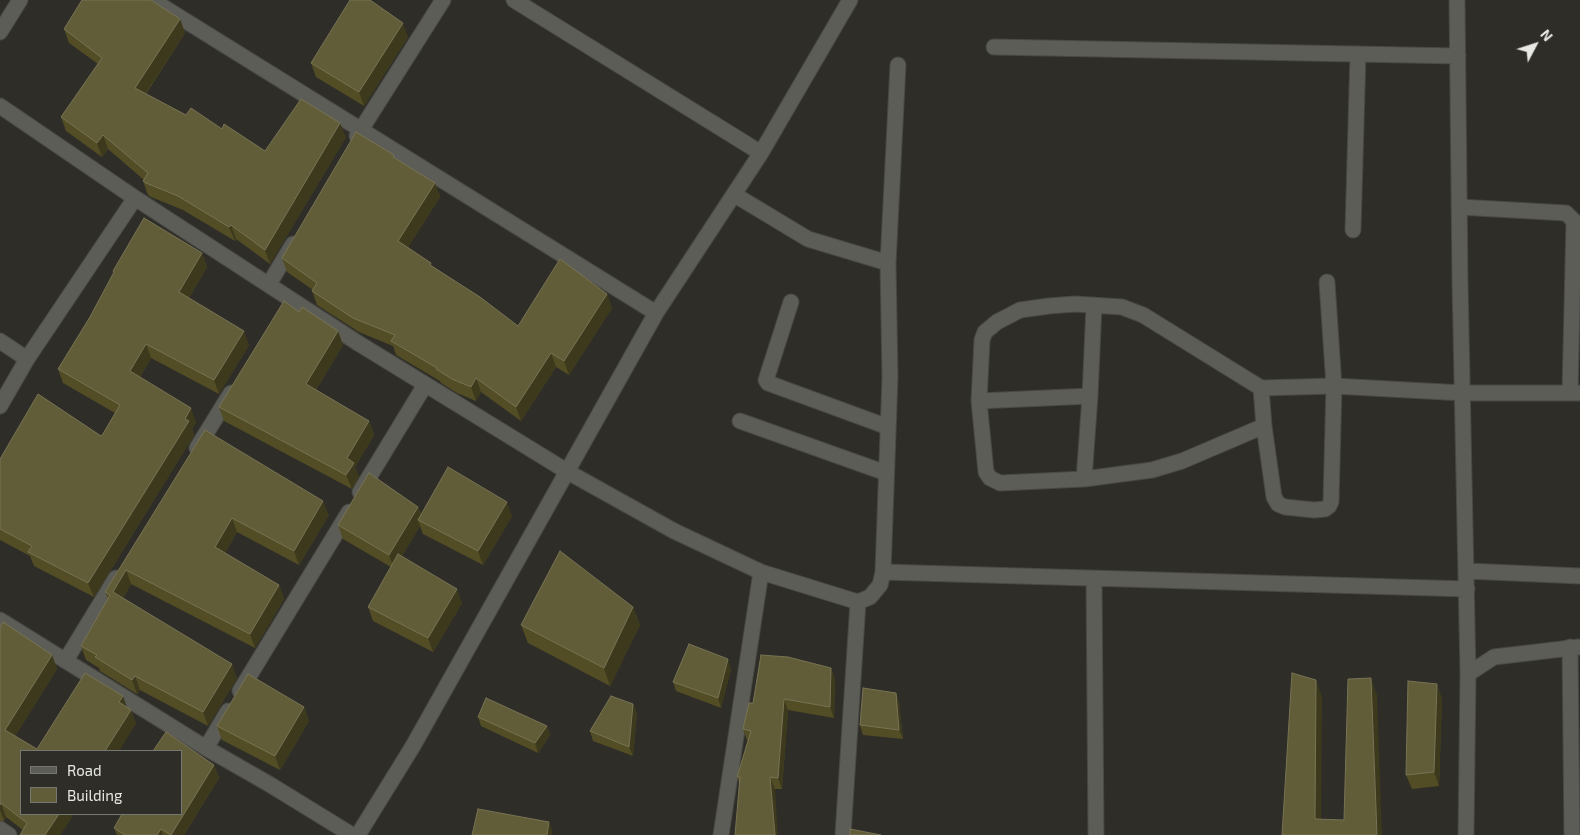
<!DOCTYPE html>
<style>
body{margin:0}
#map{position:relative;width:1580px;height:835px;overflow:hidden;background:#2e2d28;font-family:"Exo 2",sans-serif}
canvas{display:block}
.legend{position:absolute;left:20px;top:750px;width:162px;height:65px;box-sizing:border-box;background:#2e2d28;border:1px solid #787873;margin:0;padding:6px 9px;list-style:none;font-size:15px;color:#e8e8e4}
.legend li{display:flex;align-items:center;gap:10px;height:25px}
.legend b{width:25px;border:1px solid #787873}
.north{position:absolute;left:1510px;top:20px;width:50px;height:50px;-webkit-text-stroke:4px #2e2d28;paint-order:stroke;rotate:50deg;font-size:14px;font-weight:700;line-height:20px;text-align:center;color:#e8e8e4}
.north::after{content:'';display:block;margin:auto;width:18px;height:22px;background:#e8e8e4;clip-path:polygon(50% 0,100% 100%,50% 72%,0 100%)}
</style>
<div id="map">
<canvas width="1580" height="835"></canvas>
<ul class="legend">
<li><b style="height:6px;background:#5d5d57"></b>Road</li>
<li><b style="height:14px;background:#625d39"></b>Building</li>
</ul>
<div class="north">N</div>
</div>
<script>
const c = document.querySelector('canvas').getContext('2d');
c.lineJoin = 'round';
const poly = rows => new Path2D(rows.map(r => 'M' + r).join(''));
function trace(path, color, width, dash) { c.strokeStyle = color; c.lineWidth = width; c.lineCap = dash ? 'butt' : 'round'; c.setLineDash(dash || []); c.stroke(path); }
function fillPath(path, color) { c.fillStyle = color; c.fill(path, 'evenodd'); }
const minor = poly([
 [152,0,656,313],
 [514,0,761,153],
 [1457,0,1460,281,1468,674,1466,835],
 [0,32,20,0],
 [994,47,1458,56],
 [0,106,135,198,358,343,568,472,674,531,761,572,858,602,870,597,880,585,883,572,890,377,888,263,898,65],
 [357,136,443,0],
 [735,195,808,239,888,263],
 [1459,207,1566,213,1574,221,1570,393],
 [1353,230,1358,54],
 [269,284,293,244],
 [791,302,766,380,768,383,888,427],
 [0,341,27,359],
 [1261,388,1264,426,1274,497,1278,504,1285,507,1314,510,1325,509,1329,506,1331,502,1334,386,1327,282],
 [979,401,1090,396],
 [0,406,27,359,135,198],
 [740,421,886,473],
 [1264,426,1182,461,1152,470,1084,479,1000,483,990,478,986,472,979,401,982,340,985,332,997,322,1020,310,1049,306,1075,304,1122,307,1143,315,1261,388,1334,386,1463,393,1580,393],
 [197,448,231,393],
 [1084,479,1090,396,1094,305],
 [360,492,425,385],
 [1467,571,1580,576],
 [883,572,1467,589],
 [1094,579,1096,835],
 [0,620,206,748,269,784,352,835],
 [1570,647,1572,835],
 [66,660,116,578],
 [1468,674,1494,657,1579,647],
 [240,691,349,512],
 [206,748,228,711],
 [0,829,9,835],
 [358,835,413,746,656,313,761,153,850,0],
 [721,835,761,572],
 [843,835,858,602]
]);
const wall = poly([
 [180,19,185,33,146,94,186,115,222,129,265,151,346,137,270,264,236,239,235,241,183,210,151,197,148,195,143,181,144,180,108,149,102,157,66,131,61,117,98,64,69,43,64,29],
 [408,37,364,106,316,77,311,63],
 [396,159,435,183,440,197,408,247,432,266,518,326,607,294,612,308,569,375,556,367,521,421,481,392,476,401,457,393,441,383,440,381,396,355,393,346,359,332,317,305,312,291,313,290,287,272,282,258],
 [202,253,207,267,189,298,249,345,219,394,151,358,140,377,196,422,192,429,194,435,94,597,34,566,30,556,0,540,0,459,101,436,115,413,63,383,58,369,90,317,114,273,113,271],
 [299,312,338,331,343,345,316,390,369,421,374,435,355,467,359,477,352,489,224,421,219,407],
 [205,430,329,515,299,565,237,532,225,553,279,585,284,599,255,648,131,584,123,598,237,678,208,726,140,690,137,694,100,671,99,668,86,660,81,646,108,599,105,592],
 [418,507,421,514,512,516,483,565,423,534,420,526,402,556,462,603,433,652,373,621,368,607,391,567,343,539,338,525],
 [633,607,640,625,610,686,528,643,521,625],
 [0,627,52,655,57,669,15,736,37,749,127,707,131,710,136,724,21,814,74,814,60,835,20,835,23,830,6,817,4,821,0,821],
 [831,668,835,679,834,718,788,710,782,789,775,789,739,782,737,777,748,740,747,740,743,729,753,703],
 [731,669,721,708,676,691,673,682],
 [896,693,899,703,903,739,863,735,860,725],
 [1442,698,1439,786,1412,789,1406,775],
 [633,704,637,714,633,756,593,741,590,731],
 [304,707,309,721,280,770,222,740,217,726],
 [478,717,547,726,550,735,538,753,481,726],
 [214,765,219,778,184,835,117,835,114,828]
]);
const shadedWall = poly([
 [180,19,185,33,140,102,135,88],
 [403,23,408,37,364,106,359,92],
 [340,123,346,137,270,264,265,250],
 [103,135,108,149,102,157,97,143],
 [435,183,440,197,403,255,398,241],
 [231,225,236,239,235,241,229,227],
 [202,253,207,267,184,306,179,292],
 [607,294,612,308,569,375,564,361],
 [244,331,249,345,219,394,214,380],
 [338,331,343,345,311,398,306,384],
 [146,344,151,358,135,385,130,371],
 [551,353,556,367,521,421,516,407],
 [476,378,481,392,476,401,471,387],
 [191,408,196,422,192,429,194,435,94,597,88,583],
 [369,421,374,435,355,467,359,477,352,489,346,475,347,458],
 [323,501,329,515,299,565,294,551],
 [507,502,512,516,483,565,478,551],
 [418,507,423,521,418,520,420,526,394,569,389,555],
 [232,518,237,532,220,561,215,547],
 [126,570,131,584,118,606,113,592],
 [279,585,284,599,255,648,250,634],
 [457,589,462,603,433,652,428,638],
 [633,607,640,625,610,686,604,668],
 [52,655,57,669,10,744,5,730],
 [728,659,731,669,721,708,718,698],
 [232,664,237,678,208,726,203,712],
 [831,668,835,679,834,718,830,707],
 [135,676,140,690,137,694,132,680],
 [1371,678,1377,695,1382,835,1377,835],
 [1316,680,1322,697,1321,835,1315,819],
 [1437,684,1442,698,1439,786,1434,772],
 [896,693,899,703,903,739,899,730],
 [123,696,128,710,119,702],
 [784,699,788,710,782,789,778,778],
 [633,704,637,714,633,756,629,747],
 [304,707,309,721,280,770,275,756],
 [131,710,136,724,119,751,105,751],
 [547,726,550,735,538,753,535,743],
 [214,765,219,778,184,835,171,835],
 [770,777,775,789,778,835,775,835],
 [1,803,6,817,4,821,0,810,0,805],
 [59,814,74,814,60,835,45,835],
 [549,822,553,832,552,835,547,835],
 [161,829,163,835,157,835]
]);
const building = poly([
 [82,0,151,0,180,19,135,88,186,115,191,108,222,129,224,124,265,151,301,99,340,123,265,250,231,225,229,227,178,196,146,183,143,181,148,173,103,135,97,143,61,117,102,58,64,29,82,0],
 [350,0,370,0,403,23,359,92,311,63,350,0],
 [356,132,394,155,393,157,435,183,398,241,431,263,430,265,480,297,518,326,560,259,607,294,564,361,551,353,516,407,476,378,471,387,452,379,436,369,437,368,391,341,395,335,353,318,312,291,317,283,282,258,356,132],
 [144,218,202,253,179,292,244,331,214,380,146,344,130,371,191,408,185,419,189,421,88,583,28,552,32,546,0,529,0,459,38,394,101,436,103,434,120,405,58,369,90,317,114,272,113,271,144,218],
 [284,301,299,312,302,307,338,331,306,384,369,421,347,458,354,463,346,475,219,407,284,301],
 [205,430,323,501,294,551,232,518,215,547,279,585,250,634,126,570,113,592,232,664,203,712,135,676,132,680,95,657,97,655,81,646,110,595,105,592,205,430],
 [448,467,507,502,478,551,418,520,448,467],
 [369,473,418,507,389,555,338,525,369,473],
 [560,551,633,607,604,668,521,625,560,551],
 [398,554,457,589,428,638,368,607,398,554],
 [3,622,52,655,5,730,37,749,85,673,123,696,119,702,131,710,105,751,21,751,21,814,59,814,45,835,20,835,27,823,1,803,0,805,0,627,3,622],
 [689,644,728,659,718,698,673,682,689,644],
 [761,655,788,657,831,668,830,707,784,699,778,778,770,777,775,835,735,835,740,777,737,777,751,731,743,729,749,703,753,703,761,655],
 [1292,673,1316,680,1315,819,1344,820,1348,679,1371,678,1377,835,1282,835,1292,673],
 [248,674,304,707,275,756,217,726,248,674],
 [1408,681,1437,684,1434,772,1406,775,1408,681],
 [863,688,896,693,899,730,860,725,863,688],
 [611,696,633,704,629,747,590,731,611,696],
 [486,698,547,726,535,743,478,717,486,698],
 [166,732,214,765,171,835,161,829,157,835,125,835,114,828,122,814,181,814,181,751,153,751,166,732],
 [478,809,549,822,547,835,472,835,478,809],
 [850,829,881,835,850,835,850,829]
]);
trace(minor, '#484844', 17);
trace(minor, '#5d5d57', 15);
fillPath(wall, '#524d24');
fillPath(shadedWall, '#3d391d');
fillPath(building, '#625d39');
trace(building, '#777354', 1);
</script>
